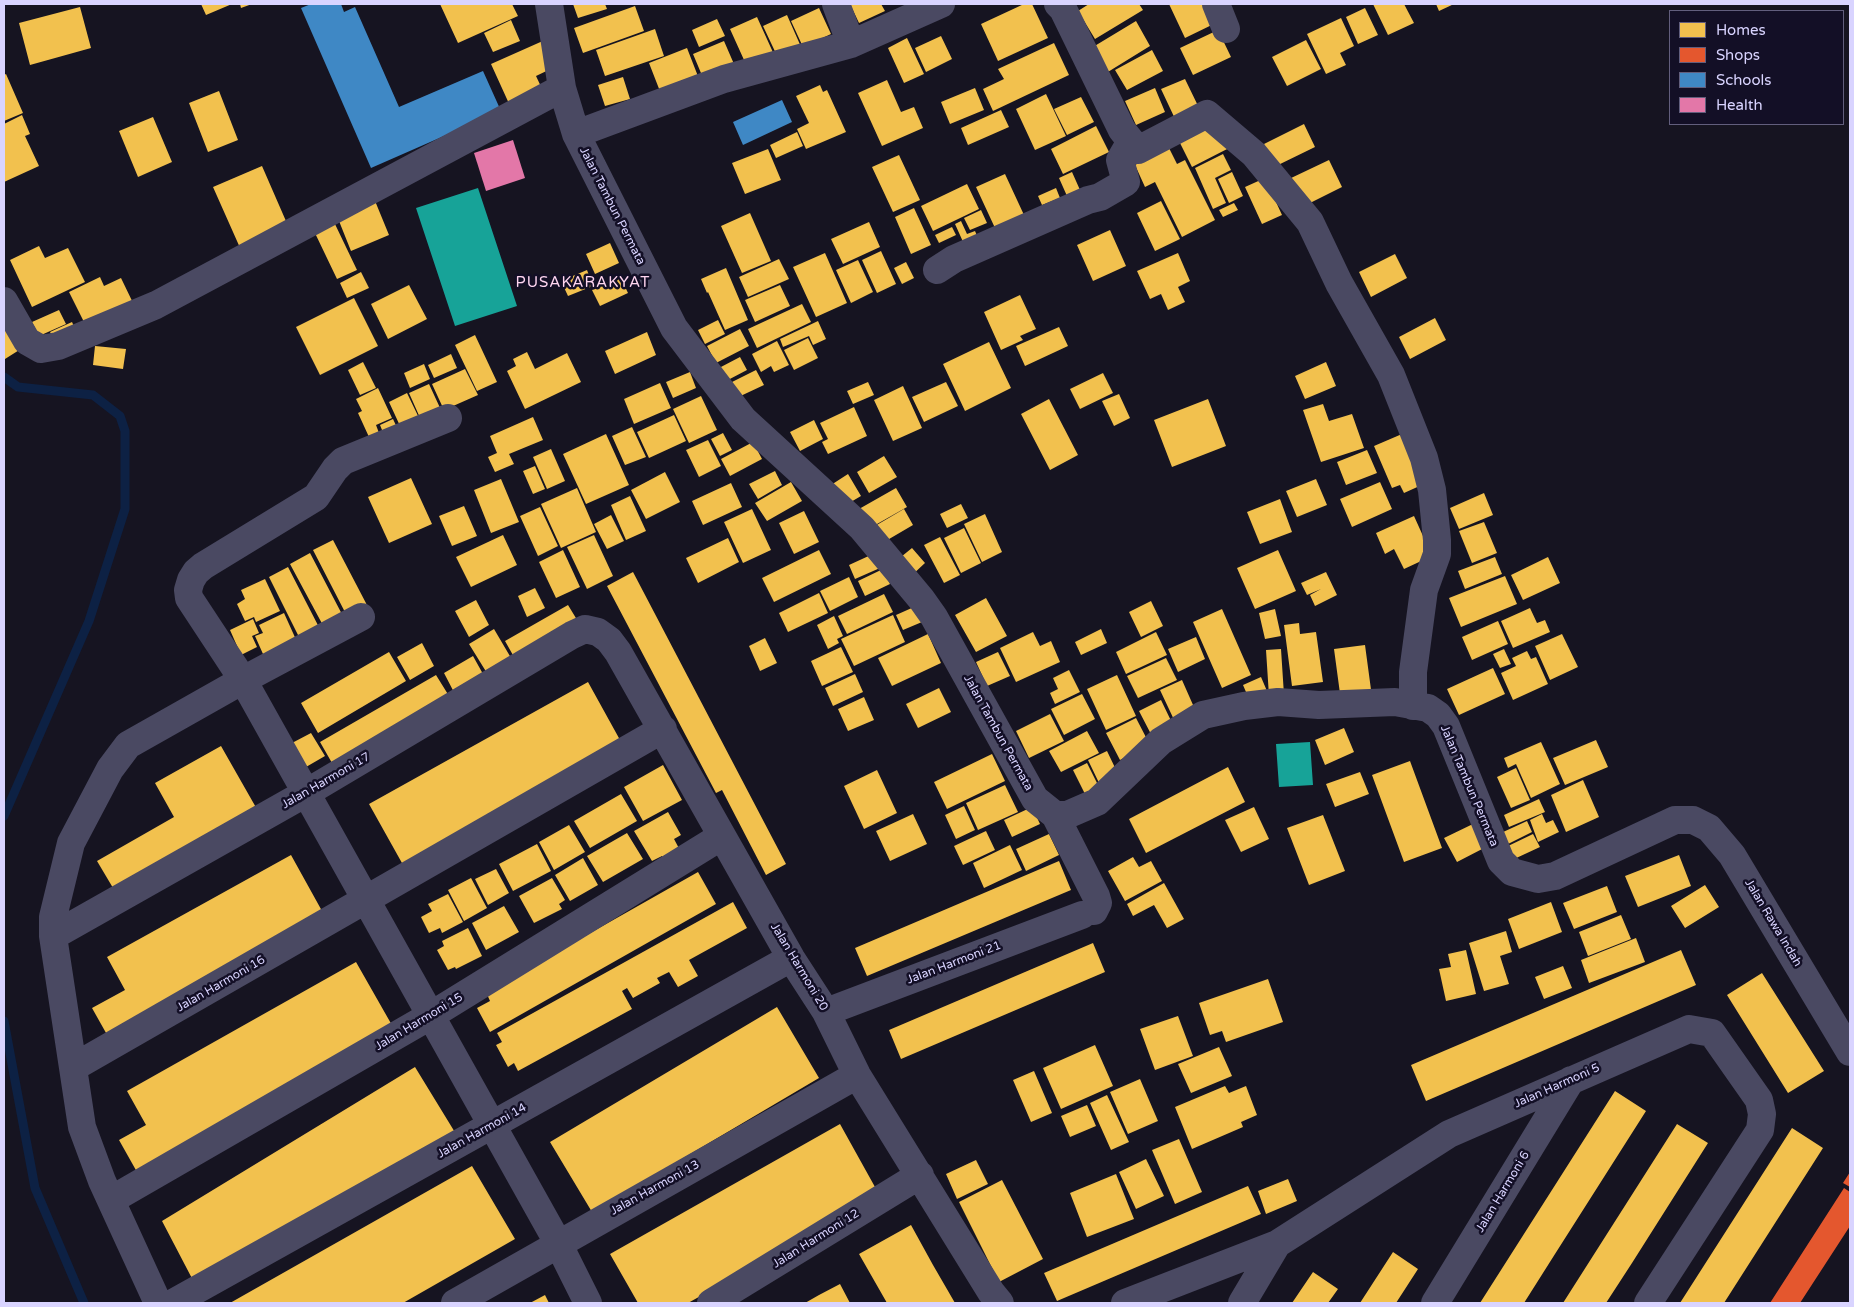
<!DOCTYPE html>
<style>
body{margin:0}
#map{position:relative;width:1854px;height:1307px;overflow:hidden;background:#161421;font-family:"Varela Round",sans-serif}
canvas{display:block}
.frame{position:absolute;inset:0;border:5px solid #d9d4ff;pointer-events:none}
.legend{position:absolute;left:1669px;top:10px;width:175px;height:115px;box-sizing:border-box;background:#130f26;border:1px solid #625e7d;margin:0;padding:6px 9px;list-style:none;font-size:15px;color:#d9d4ff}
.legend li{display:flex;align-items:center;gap:10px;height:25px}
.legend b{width:25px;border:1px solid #625e7d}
</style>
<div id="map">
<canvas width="1854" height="1307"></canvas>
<div class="frame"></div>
<ul class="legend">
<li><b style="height:14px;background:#f2c14e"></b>Homes</li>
<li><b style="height:14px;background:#e4572e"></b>Shops</li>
<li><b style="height:14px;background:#3f88c5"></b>Schools</li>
<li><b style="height:14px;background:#e377a8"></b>Health</li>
</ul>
</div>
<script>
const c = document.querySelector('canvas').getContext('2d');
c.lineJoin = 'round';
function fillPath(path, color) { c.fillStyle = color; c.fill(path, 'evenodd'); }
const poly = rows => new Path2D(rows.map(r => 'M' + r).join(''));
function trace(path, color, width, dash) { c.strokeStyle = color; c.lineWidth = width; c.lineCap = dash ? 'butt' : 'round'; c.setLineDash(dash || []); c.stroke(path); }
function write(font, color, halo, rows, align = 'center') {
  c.font = font + ' "Varela Round",sans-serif'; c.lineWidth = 5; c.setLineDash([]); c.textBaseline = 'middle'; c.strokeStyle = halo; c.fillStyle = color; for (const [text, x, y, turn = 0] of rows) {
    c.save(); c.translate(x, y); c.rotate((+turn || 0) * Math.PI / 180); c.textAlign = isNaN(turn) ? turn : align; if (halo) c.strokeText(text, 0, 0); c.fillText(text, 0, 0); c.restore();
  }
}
const homes = poly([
 [201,4,232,4,206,15],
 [240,4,252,4,241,8],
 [440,4,512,4,518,16,458,43],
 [573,4,605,4,607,9,578,18],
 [850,4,881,4,885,11,859,23],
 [1024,4,1032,4,1048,38,998,61,981,24],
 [1089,4,1139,4,1143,10,1095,39,1078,11],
 [1169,4,1211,4,1220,21,1185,38],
 [1373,4,1404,4,1414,23,1388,35],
 [1436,4,1454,4,1439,11],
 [635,6,644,31,583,53,574,28],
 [80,7,91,48,30,65,19,23],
 [819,8,831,34,803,47,791,21],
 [1365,8,1378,35,1358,44,1346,17],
 [787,15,802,49,779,60,763,26],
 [757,17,776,59,749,71,730,29],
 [1341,18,1354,46,1340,53,1346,65,1326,74,1307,34],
 [717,19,725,36,699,47,692,30],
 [511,20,520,41,493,52,484,33],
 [1136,21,1150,46,1103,75,1088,50],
 [655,29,664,56,605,76,596,50],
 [1218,30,1231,57,1193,75,1180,48],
 [941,36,952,59,926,72,915,48],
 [907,38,924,74,904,83,888,48],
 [545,40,557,66,536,76,544,93,511,108,491,64],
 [1306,40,1321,69,1287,86,1272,57],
 [724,41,737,71,706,85,693,54],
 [1054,43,1069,75,993,111,983,89,1004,79,998,69],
 [687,48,701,84,663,99,649,63],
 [1152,50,1163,71,1127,90,1115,70],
 [6,74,23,113,4,121,4,75],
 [623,77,630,99,605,106,598,85],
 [1185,79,1201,112,1177,123,1161,89],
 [887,80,901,112,914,107,923,128,882,146,858,93],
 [820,85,823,92,827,90,846,132,806,149,797,129,809,123,796,96],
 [975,88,984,110,950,124,941,102],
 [1155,88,1165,112,1136,125,1125,101],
 [219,91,238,140,208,152,189,103],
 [1046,94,1066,136,1035,150,1016,109],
 [1081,97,1094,122,1067,135,1054,109],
 [1001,110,1009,127,968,145,961,128],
 [1216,113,1233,146,1192,167,1175,133],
 [22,115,30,134,25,136,39,166,4,182,4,124],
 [153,117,172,162,138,177,119,131],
 [1304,124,1315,147,1274,167,1264,144],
 [1096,126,1109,152,1063,174,1051,149],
 [797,132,803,146,776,158,770,145],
 [1169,148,1177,164,1185,160,1215,220,1182,237,1155,182,1145,187,1135,165],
 [768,149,781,180,745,194,732,163],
 [1223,154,1231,170,1215,178,1226,203,1213,209,1195,168],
 [899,155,920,200,893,212,872,167],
 [1329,160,1342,187,1302,207,1289,179],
 [262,166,289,228,241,250,213,187],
 [1072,172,1080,190,1067,196,1059,178],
 [1232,172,1243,196,1229,203,1218,179],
 [1005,174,1024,215,995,228,976,187],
 [1265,178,1282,215,1262,224,1245,187],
 [967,184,979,209,933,231,921,206],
 [1056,188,1060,198,1042,205,1038,196],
 [373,196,389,235,351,251,335,211],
 [1161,201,1180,239,1155,251,1137,213],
 [1234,203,1238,210,1223,217,1219,210],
 [914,208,931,245,911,254,895,217],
 [981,210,987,223,970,230,964,218],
 [750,213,771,261,742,273,721,226],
 [961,221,967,234,975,231,978,238,964,244,955,224],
 [334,222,357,270,337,279,314,231],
 [869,222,880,247,843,264,831,239],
 [952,227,956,235,939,243,935,235],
 [1110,230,1126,266,1093,281,1077,245],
 [610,243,619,263,595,274,586,254],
 [39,246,45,258,68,248,85,282,32,307,10,260],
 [881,251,896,284,877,293,862,260],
 [825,253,847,303,816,317,793,267],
 [1178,253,1190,281,1178,287,1185,302,1168,310,1161,294,1150,299,1137,271],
 [1395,254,1407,278,1371,297,1359,272],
 [779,259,789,279,748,297,739,277],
 [858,260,873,292,851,303,836,270],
 [906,262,914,278,902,284,894,268],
 [726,268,748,320,725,330,708,292,707,293,701,279],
 [587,270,593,286,568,296,561,281],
 [361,272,369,288,347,298,340,283],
 [620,276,628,293,600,306,592,290],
 [100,277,104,286,121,278,135,307,88,330,69,292],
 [409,285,427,319,388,339,371,304],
 [780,285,790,306,755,322,745,300],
 [1020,295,1036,329,1020,336,1023,340,1001,350,984,312],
 [354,298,378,346,320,375,296,327],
 [802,304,811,322,757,348,748,329],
 [59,310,66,324,39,336,32,322],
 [1435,318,1446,340,1410,359,1399,337],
 [718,320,725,334,705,344,698,330],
 [4,321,24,347,5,359,4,357],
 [818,321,826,339,813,345,809,336,783,347,780,339],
 [72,322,77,333,56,343,50,332],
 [1059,327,1068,346,1025,366,1016,346],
 [740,329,749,346,716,363,707,346],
 [647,332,656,355,615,374,605,351],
 [475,335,497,382,477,391,455,345],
 [808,338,818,358,794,370,784,350],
 [777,341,789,365,774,372,771,366,761,372,752,354],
 [989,342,1011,388,965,411,943,364],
 [95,346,126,349,123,369,93,365],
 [527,352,535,369,567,353,581,382,525,409,507,371,516,366,513,359],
 [451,354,457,368,434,378,428,365],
 [740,357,747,370,726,381,719,368],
 [363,362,376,388,360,395,348,370],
 [1326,362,1336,386,1305,399,1295,376],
 [424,364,430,379,410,388,404,373],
 [465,369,478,395,444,410,432,384],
 [756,370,764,385,732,400,726,385],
 [690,372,696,388,673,398,666,382],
 [1103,373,1113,393,1080,409,1070,389],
 [868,382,874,395,853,404,847,391],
 [946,382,958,406,924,422,912,397],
 [660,383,671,408,634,424,624,399],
 [429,384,441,410,421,420,409,393],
 [903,386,922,428,893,441,874,400],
 [378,388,392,418,376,425,379,433,369,437,358,413,362,411,356,399],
 [407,393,420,420,401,428,389,402],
 [1119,394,1130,418,1114,426,1102,401],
 [701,396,717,430,689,443,673,409],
 [1049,399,1078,455,1050,470,1021,414],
 [1208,399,1226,446,1172,467,1154,420],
 [1323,404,1329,421,1352,414,1364,448,1321,462,1303,410],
 [854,407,867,436,828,454,822,442,828,439,820,423],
 [674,415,686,441,649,458,637,432],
 [533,417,543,440,509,454,514,464,495,472,488,457,497,453,490,436],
 [393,419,400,434,386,440,380,425],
 [814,420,823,439,800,451,790,432],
 [632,427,646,457,625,465,612,436],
 [723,433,732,450,720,456,711,439],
 [606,434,629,485,586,504,563,454],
 [1402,434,1424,484,1404,493,1400,485,1392,488,1374,446],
 [708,440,721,466,699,477,686,450],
 [753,442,762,459,730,476,721,459],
 [551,449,565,481,547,489,533,457],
 [1367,450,1377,473,1346,485,1337,462],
 [884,456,897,477,869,493,857,472],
 [535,466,545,489,533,494,523,471],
 [775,471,782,485,758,499,749,484],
 [665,472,680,502,646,519,631,490],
 [848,474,861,496,844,506,831,485],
 [411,478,432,524,389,543,368,497],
 [501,479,519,522,491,533,474,490],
 [1316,479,1327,505,1297,517,1286,491],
 [791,482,802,501,767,521,755,503],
 [1380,482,1392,509,1352,527,1340,499],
 [731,483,742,507,703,525,692,501],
 [577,488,596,532,561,548,541,504],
 [896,488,907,507,870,528,859,509],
 [1484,493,1493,515,1459,529,1450,508],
 [630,496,646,531,626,540,611,505],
 [1280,499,1292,532,1260,544,1247,512],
 [961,504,968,518,947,528,940,514],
 [464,506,477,536,452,546,439,516],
 [540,507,558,546,538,556,520,516],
 [752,509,771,550,743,563,724,522],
 [904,509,913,525,884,542,875,526],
 [804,511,819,542,794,554,779,523],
 [985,514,1002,552,982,562,964,524],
 [611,515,624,541,607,549,594,524],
 [1414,516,1432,556,1404,569,1394,549,1385,554,1376,533],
 [1484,522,1497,553,1472,563,1459,531],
 [964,528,981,563,961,573,944,538],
 [503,535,517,565,471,587,456,557],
 [594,535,613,576,587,589,567,547],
 [940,537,960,575,944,583,924,545],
 [728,538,739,562,698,583,686,558],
 [333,540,368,607,348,618,313,550],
 [912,548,925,563,910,577,896,561],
 [563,550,580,587,556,598,539,562],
 [819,550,831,574,774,602,762,578],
 [1278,550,1296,591,1255,609,1237,568],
 [310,553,345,620,326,631,290,564],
 [873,554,880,568,855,579,849,565],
 [1495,557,1502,574,1465,589,1458,571],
 [1548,557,1560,583,1523,600,1511,575],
 [288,567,323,635,303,645,269,577],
 [883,569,890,584,865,596,858,581],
 [633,572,786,864,766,875,722,790,716,793,607,586],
 [1326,572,1337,595,1315,606,1310,595,1321,589,1307,595,1301,583],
 [1505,576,1517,604,1461,627,1449,598],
 [849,577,858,597,830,611,820,591],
 [265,579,280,611,256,622,254,617,245,621,237,604,245,599,241,590],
 [535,588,545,608,527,617,518,596],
 [819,593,828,613,788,632,779,613],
 [884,594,893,612,847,634,838,616],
 [986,598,1007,636,976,652,955,615],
 [476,600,489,625,469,637,455,611],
 [1151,601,1163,626,1141,637,1129,612],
 [568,605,582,628,518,664,505,641],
 [914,607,922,622,903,630,896,615],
 [1530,608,1537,623,1545,620,1550,632,1513,648,1501,621],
 [1222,609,1251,675,1222,688,1193,622],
 [1275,609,1281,636,1265,639,1259,613],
 [284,613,298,644,263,654,255,636,263,633,259,625],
 [893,615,905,642,854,666,841,639],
 [834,616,843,636,837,639,839,643,828,649,817,625],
 [253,619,259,633,252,636,257,647,241,655,230,630],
 [1498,621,1508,644,1472,660,1462,637],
 [1299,623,1300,634,1316,632,1323,682,1292,686,1284,625],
 [494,629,514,663,490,678,469,644],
 [1101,629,1107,643,1081,655,1075,642],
 [1033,632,1040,646,1051,641,1060,662,1016,682,1000,648],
 [1156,632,1167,655,1126,674,1116,652],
 [928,634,941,663,892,686,878,658],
 [1562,634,1578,667,1550,680,1535,646],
 [1196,637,1205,659,1178,672,1168,649],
 [765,638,777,663,760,671,749,646],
 [422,643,434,666,410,680,397,657],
 [1365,645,1372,697,1341,701,1334,649],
 [841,647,853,672,822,686,811,661],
 [1281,649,1284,695,1269,696,1266,650],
 [1504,649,1511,664,1500,668,1493,654],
 [1527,651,1531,659,1536,657,1548,684,1513,700,1501,673,1516,666,1512,658],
 [389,652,406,681,318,733,301,703],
 [998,652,1010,676,987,686,976,662],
 [473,656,488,683,458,700,444,673],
 [1166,658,1177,680,1138,698,1127,676],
 [1493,668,1505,694,1459,715,1447,689],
 [1069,670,1080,692,1055,704,1050,693,1058,689,1053,678],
 [855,674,863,692,833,706,825,688],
 [436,675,454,704,332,763,320,742],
 [1117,675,1136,716,1106,730,1087,689],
 [1261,677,1267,691,1249,699,1243,685],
 [1182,680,1197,714,1176,724,1160,690],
 [588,682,625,749,407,872,369,804],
 [939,688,951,712,918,728,906,704],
 [1082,694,1095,719,1064,735,1051,709],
 [864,697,874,720,848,731,838,709],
 [1161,700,1174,727,1153,738,1139,711],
 [1050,714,1064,741,1029,758,1016,731],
 [1136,718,1150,745,1120,760,1106,733],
 [1344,728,1354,752,1325,765,1315,740],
 [1087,731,1099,753,1061,772,1049,751],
 [311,733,325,756,306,767,292,743],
 [1596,740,1608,767,1565,785,1553,758],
 [1541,742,1560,784,1531,798,1516,764,1508,768,1504,758],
 [221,746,258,811,116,893,97,861,174,817,155,783],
 [1107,751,1119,776,1100,785,1088,760],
 [992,754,1005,781,947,809,934,782],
 [1410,761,1442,848,1404,862,1372,775],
 [1087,763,1100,789,1086,796,1073,770],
 [663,765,682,800,643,821,624,787],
 [1228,767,1245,802,1146,853,1129,819],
 [1516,768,1530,800,1511,808,1497,777],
 [877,770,897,813,864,829,844,786],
 [1360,772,1369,794,1335,807,1326,784],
 [1583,780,1599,817,1566,832,1551,795],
 [1005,785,1018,812,978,830,966,803],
 [621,794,637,821,590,848,574,821],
 [1539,799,1545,812,1509,827,1504,815],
 [964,806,975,830,956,839,945,815],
 [1032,807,1040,824,1012,837,1004,820],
 [1254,807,1269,839,1241,852,1225,820],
 [668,812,681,835,674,839,682,854,666,863,662,856,652,861,634,831],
 [913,814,927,844,890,861,876,831],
 [1542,814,1546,823,1553,820,1559,832,1538,842,1530,820],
 [1323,815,1345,871,1309,885,1287,828],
 [1527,821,1532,832,1506,845,1501,833],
 [1475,823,1486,847,1457,862,1444,838],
 [569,825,585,852,554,870,539,842],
 [986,831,995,850,963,865,954,846],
 [627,833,643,859,603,882,587,856],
 [1049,834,1059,855,1026,871,1016,849],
 [1533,834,1540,847,1512,860,1506,847],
 [537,844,551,871,513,891,499,864],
 [1010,845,1022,870,984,888,973,863],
 [291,855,327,920,110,1040,92,1008,125,990,107,957],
 [1679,855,1691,886,1638,907,1625,876],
 [1133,857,1139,867,1151,861,1162,881,1125,901,1108,871],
 [583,858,598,885,570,901,555,875],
 [1059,861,1071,890,867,976,855,948],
 [496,869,509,893,488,905,475,879],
 [698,872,716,904,490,1032,477,1008,490,1001,486,992],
 [471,878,487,908,464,921,448,890],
 [552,878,565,900,559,904,562,909,534,923,519,896],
 [1164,883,1184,919,1167,928,1154,905,1133,916,1127,904],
 [1705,885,1719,907,1685,928,1671,906],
 [1607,886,1617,912,1574,929,1563,903],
 [448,894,463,922,442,933,440,928,429,933,421,917,432,911,428,904],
 [733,902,747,928,689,960,698,976,678,987,669,972,657,978,660,983,633,998,627,988,622,991,632,1009,518,1071,514,1063,508,1067,496,1045,502,1042,497,1033],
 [1551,902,1562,932,1519,949,1508,919],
 [504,906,519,932,486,950,472,923],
 [1621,915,1631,939,1588,956,1579,932],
 [468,928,482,956,456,969,455,967,448,970,437,950,444,946,442,941],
 [1506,931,1512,952,1500,956,1509,984,1484,991,1469,943],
 [1636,938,1645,962,1589,983,1581,960],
 [1093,943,1105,972,901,1059,889,1030],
 [1466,950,1476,994,1446,1001,1439,969,1451,967,1448,954],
 [1681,950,1696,985,1426,1101,1411,1065],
 [356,962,393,1027,137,1172,119,1140,146,1125,127,1091],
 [1563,966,1572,988,1544,999,1535,977],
 [1762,973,1824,1071,1788,1093,1727,995],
 [1268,979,1283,1022,1226,1042,1222,1031,1210,1035,1199,1003],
 [777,1007,819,1078,592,1212,550,1142],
 [1178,1016,1193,1056,1155,1070,1140,1029],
 [1095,1045,1113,1086,1061,1109,1043,1068],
 [1219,1047,1232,1076,1191,1093,1178,1064],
 [415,1067,456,1134,197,1288,162,1221],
 [1034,1071,1052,1113,1031,1122,1013,1080],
 [1140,1079,1158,1121,1128,1134,1110,1092],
 [1225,1086,1229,1093,1246,1086,1257,1115,1241,1122,1243,1127,1192,1149,1175,1107],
 [1615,1091,1646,1111,1555,1254,1524,1303,1480,1303],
 [1107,1095,1129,1142,1111,1150,1090,1103],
 [1087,1105,1096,1126,1070,1137,1061,1116],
 [840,1124,880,1196,688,1303,638,1303,610,1254],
 [1677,1124,1708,1143,1632,1263,1606,1303,1563,1303],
 [1792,1128,1823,1148,1724,1303,1680,1303],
 [1179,1139,1202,1192,1175,1204,1152,1150],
 [1146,1159,1164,1196,1136,1209,1119,1172],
 [976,1160,988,1184,957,1199,946,1174],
 [472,1166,515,1239,403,1303,230,1303],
 [1116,1174,1134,1219,1087,1237,1070,1193],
 [1288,1179,1297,1201,1266,1214,1258,1191],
 [1002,1180,1043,1259,999,1282,959,1202],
 [1248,1186,1261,1214,1057,1301,1044,1273],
 [911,1225,933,1265,955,1303,887,1303,859,1254],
 [1393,1252,1418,1269,1396,1303,1360,1303],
 [1313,1272,1338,1289,1328,1303,1292,1303],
 [840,1284,850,1303,805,1303,819,1295],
 [545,1295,549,1303,530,1303]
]);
const shops = poly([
 [1850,1172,1850,1187,1843,1183],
 [1844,1188,1850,1192,1850,1226,1800,1303,1770,1303]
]);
const schools = poly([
 [311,4,341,4,344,12,355,7,399,107,483,71,501,111,371,168,301,8],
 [782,100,792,122,743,145,733,122]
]);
const health = poly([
 [513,140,525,178,486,191,474,153]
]);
const public = poly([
 [478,188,517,306,455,326,416,208],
 [1310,742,1313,785,1279,787,1276,744]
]);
const stream = poly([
 [4,377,18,387,93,395,120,416,125,431,125,509,89,621,4,816],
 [4,1021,35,1188,84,1303]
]);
const minor = poly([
 [549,4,562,88,576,134,674,328,743,419,862,528,922,600,934,617,1035,799,1055,815,1067,815,1097,802,1161,741,1203,715,1244,706,1278,702,1319,705,1395,702,1428,708,1438,715,1446,726,1501,861,1512,872,1538,879,1555,876,1675,820,1693,820,1709,828,1732,855,1850,1052],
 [836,4,851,44],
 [1058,4,1063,9,1122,130,1138,150,1207,114,1254,154,1310,222,1339,283,1391,375,1424,458,1432,490,1437,540,1437,554,1424,590,1413,672,1413,706],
 [1216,4,1226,29],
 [576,134,724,79,851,44,941,4],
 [937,270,954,259,1088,200,1100,197,1126,182,1120,160,1131,141],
 [4,301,27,341,41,349,58,346,156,305,562,88],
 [448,418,343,461,335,469,316,497,203,566,196,572,191,580,188,590,189,598,243,680,558,1243,588,1303],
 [1055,815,1096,896,1098,903,1094,911],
 [53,936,306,793,572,635,585,629,598,632,609,640,618,652,791,958,826,1012,857,1075,991,1292,1000,1303],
 [826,1012,1082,915],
 [74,1067,663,729],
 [111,1200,430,1016,722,836],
 [158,1303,102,1181,82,1127,53,936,53,917,71,843,110,769,128,745,243,680,361,617],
 [173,1303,791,958],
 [455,1303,857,1075],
 [711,1303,920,1175],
 [1125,1303,1277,1244,1449,1134,1689,1029,1712,1033,1759,1100,1762,1114,1760,1130,1648,1303],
 [1242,1303,1277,1244],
 [1435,1303,1571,1080]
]);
const streetNames = [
 ["Jalan Tambun Permata",612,206,63],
 ["Jalan Tambun Permata",998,733,61],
 ["Jalan Harmoni 17",326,781,-30],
 ["Jalan Tambun Permata",1469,786,67],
 ["Jalan Rawa Indah",1773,923,59],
 ["Jalan Harmoni 21",954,963,-21],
 ["Jalan Harmoni 20",799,967,59],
 ["Jalan Harmoni 16",221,984,-30],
 ["Jalan Harmoni 15",419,1022,-31],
 ["Jalan Harmoni 5",1557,1086,-24],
 ["Jalan Harmoni 14",482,1131,-29],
 ["Jalan Harmoni 13",655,1188,-29],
 ["Jalan Harmoni 6",1503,1192,-59],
 ["Jalan Harmoni 12",816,1239,-32]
];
const quarterNames = [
 ["PUSAKARAKYAT",583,283]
];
fillPath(homes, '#f2c14e');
fillPath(shops, '#e4572e');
fillPath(schools, '#3f88c5');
fillPath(health, '#e377a8');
fillPath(public, '#17a398');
trace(stream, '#0d2144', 9);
trace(minor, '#4a4962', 28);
write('12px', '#d9d4ff', '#130f26', streetNames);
c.letterSpacing = '1px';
write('15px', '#ffd6f0', '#130f26', quarterNames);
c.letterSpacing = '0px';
</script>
